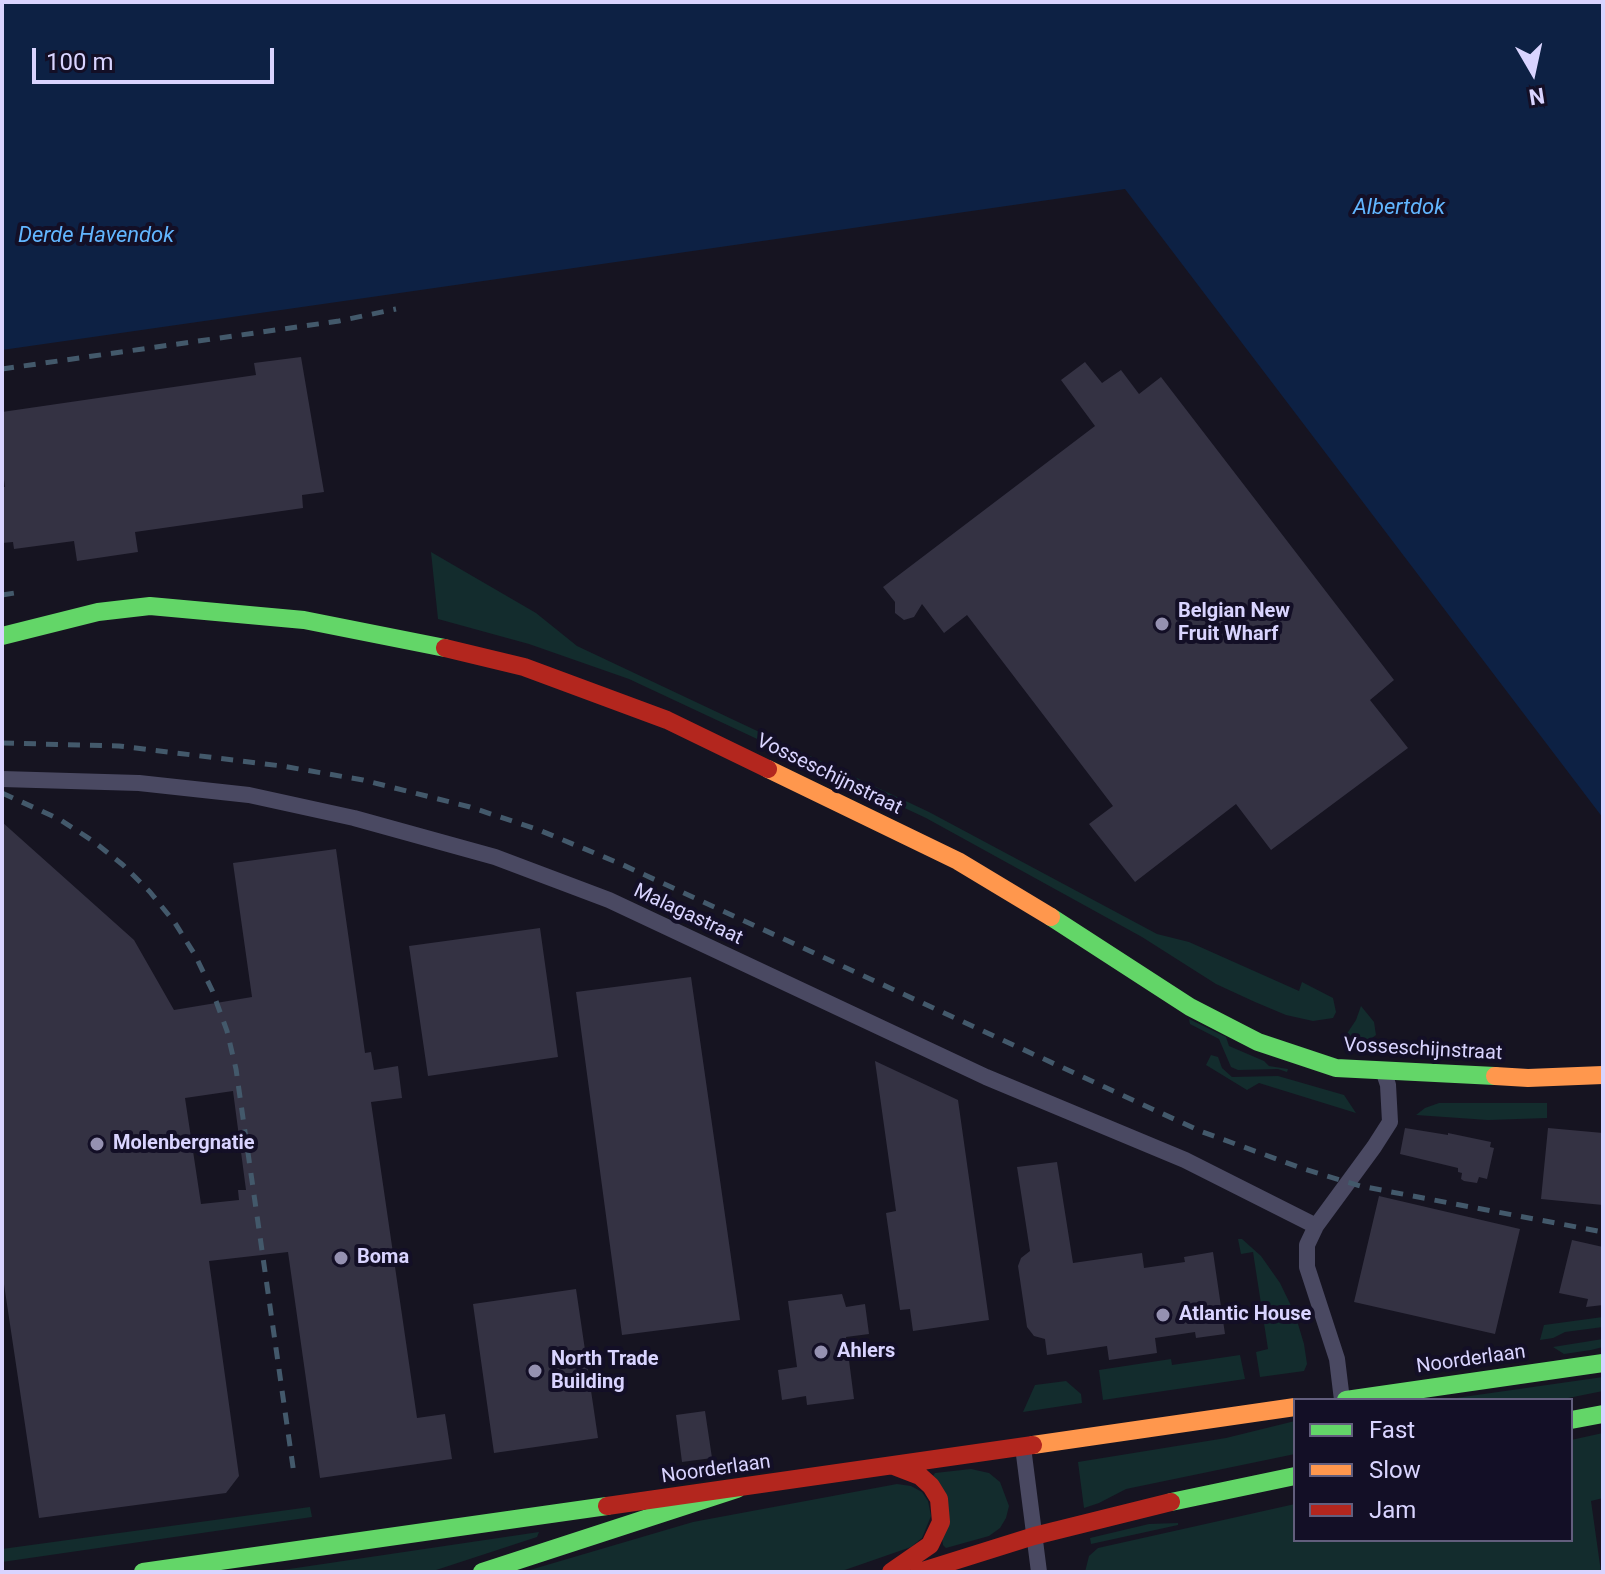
<!DOCTYPE html>
<style>
body{margin:0}
#map{position:relative;width:1605px;height:1574px;overflow:hidden;background:#161421;font-family:Roboto,sans-serif}
canvas{display:block}
.frame{position:absolute;inset:0;border:4px solid #d9d4ff;pointer-events:none}
.legend{position:absolute;left:1293px;top:1398px;width:280px;height:144px;box-sizing:border-box;background:#130f26;border:2px solid #625e7d;margin:0;padding:10px 14px;list-style:none;font-size:24px;color:#d9d4ff}
.legend li{display:flex;align-items:center;gap:16px;height:40px}
.legend b{width:40px;border:2px solid #625e7d}
.north{position:absolute;left:1493px;top:32px;width:80px;height:80px;-webkit-text-stroke:6px #130f26;paint-order:stroke;rotate:171deg;font-size:22px;font-weight:700;line-height:32px;text-align:center;color:#d9d4ff}
.north::after{content:'';display:block;margin:auto;width:28px;height:36px;background:#d9d4ff;clip-path:polygon(50% 0,100% 100%,50% 72%,0 100%)}
.scale{position:absolute;left:32px;top:48px;width:242px;height:36px;box-sizing:border-box;border:4px solid #d9d4ff;border-top:0;padding-left:10px;font-size:24px;line-height:28px;white-space:nowrap;color:#d9d4ff;-webkit-text-stroke:6px #130f26;paint-order:stroke}
</style>
<div id="map">
<canvas width="1605" height="1574"></canvas>
<div class="frame"></div>
<ul class="legend">
<li><b style="height:10px;background:#63d668"></b>Fast</li>
<li><b style="height:10px;background:#ff974d"></b>Slow</li>
<li><b style="height:10px;background:#b3261e"></b>Jam</li>
</ul>
<div class="north">N</div>
<div class="scale">100 m</div>
</div>
<script>
const c = document.querySelector('canvas').getContext('2d');
c.lineJoin = 'round';
function fillPath(path, color) { c.fillStyle = color; c.fill(path, 'evenodd'); }
const poly = rows => new Path2D(rows.map(r => 'M' + r).join(''));
function trace(path, color, width, dash) { c.strokeStyle = color; c.lineWidth = width; c.lineCap = dash ? 'butt' : 'round'; c.setLineDash(dash || []); c.stroke(path); }
function write(font, color, halo, rows, align = 'center') {
  c.font = font + ' Roboto,sans-serif'; c.lineWidth = 8; c.setLineDash([]); c.textBaseline = 'middle'; c.strokeStyle = halo; c.fillStyle = color; for (const [text, x, y, turn = 0] of rows) {
    c.save(); c.translate(x, y); c.rotate((+turn || 0) * Math.PI / 180); c.textAlign = isNaN(turn) ? turn : align; if (halo) c.strokeText(text, 0, 0); c.fillText(text, 0, 0); c.restore();
  }
}
const green = poly([
 [431,552,536,613,577,646,929,812,1157,934,1189,942,1299,991,1302,982,1333,998,1336,1012,1333,1018,1313,1021,1286,1015,1255,1002,1216,984,1142,937,926,818,629,679,529,644,438,619],
 [1361,1006,1374,1022,1376,1035,1367,1042,1344,1038,1356,1020],
 [1189,1019,1226,1037,1229,1046,1264,1061,1269,1066,1288,1069,1287,1072,1278,1069,1238,1070,1231,1067,1219,1039,1190,1024],
 [1211,1055,1218,1057,1222,1068,1232,1077,1278,1076,1344,1095,1356,1113,1259,1083,1247,1090,1206,1065],
 [1439,1103,1547,1103,1547,1118,1488,1120,1416,1115,1425,1108],
 [1238,1239,1242,1239,1261,1256,1280,1283,1295,1314,1304,1344,1307,1364,1304,1371,1260,1377,1256,1352,1268,1349,1253,1252,1241,1254],
 [1603,1317,1603,1327,1565,1332,1553,1338,1540,1340,1544,1325],
 [1603,1339,1603,1347,1591,1350,1564,1354,1553,1347],
 [1240,1355,1245,1379,1103,1400,1099,1370,1171,1359,1172,1365],
 [1603,1377,1603,1391,1558,1400,1442,1400],
 [1066,1381,1081,1394,1082,1403,1023,1412,1035,1385],
 [1295,1421,1295,1454,1126,1489,1099,1503,1084,1508,1078,1462,1226,1438],
 [1603,1433,1603,1498,1591,1501,1601,1572,1085,1572,1089,1556,1098,1548,1295,1504,1295,1540,1571,1540,1571,1440],
 [971,1469,989,1473,1000,1482,1009,1506,1006,1518,1000,1528,989,1536,946,1548,943,1545,933,1476,935,1473],
 [897,1484,911,1486,922,1492,928,1501,931,1516,922,1538,911,1547,839,1572,523,1572,693,1522],
 [310,1507,312,1517,2,1562,2,1549],
 [1178,1523,1178,1525,1091,1544,1090,1538,1149,1524],
 [539,1532,537,1537,430,1572,269,1572]
]);
const water = poly([
 [2,2,1603,2,1603,818,1125,189,2,350]
]);
const building = poly([
 [301,357,324,492,302,495,303,508,135,532,138,552,77,561,74,541,14,549,13,542,2,543,2,487,5,487,2,464,2,412,256,375,254,363],
 [1085,362,1102,383,1121,370,1139,394,1161,377,1394,680,1370,700,1408,748,1271,850,1236,804,1135,882,1089,824,1113,806,967,615,944,633,922,604,914,617,904,620,895,613,895,602,883,587,1095,426,1061,380],
 [2,822,134,940,174,1010,252,997,233,863,336,849,365,1053,371,1052,374,1070,398,1066,402,1098,371,1102,417,1418,445,1414,452,1459,320,1478,288,1252,209,1261,239,1476,226,1493,39,1518,2,1271],
 [233,1091,246,1190,238,1190,239,1200,201,1204,185,1098],
 [540,928,558,1057,428,1076,409,946],
 [691,977,740,1320,622,1335,576,992],
 [875,1061,958,1100,989,1320,913,1331,910,1309,900,1310,886,1213,896,1211],
 [1405,1128,1448,1135,1448,1133,1491,1142,1490,1147,1494,1148,1487,1179,1479,1177,1477,1183,1464,1181,1461,1179,1462,1173,1458,1172,1458,1168,1400,1154],
 [1548,1128,1603,1133,1603,1205,1541,1199],
 [1057,1162,1073,1263,1142,1253,1144,1268,1185,1262,1184,1257,1213,1252,1225,1334,1196,1338,1195,1332,1155,1338,1157,1353,1109,1360,1107,1346,1047,1355,1045,1339,1034,1336,1027,1327,1018,1266,1021,1258,1030,1251,1017,1167],
 [1379,1196,1520,1229,1495,1334,1354,1302],
 [1572,1240,1603,1247,1603,1305,1586,1307,1588,1299,1559,1293],
 [576,1289,598,1438,494,1453,473,1304],
 [842,1294,846,1307,865,1304,869,1334,846,1337,854,1399,807,1405,806,1396,782,1400,778,1370,797,1367,788,1301],
 [705,1411,712,1458,682,1462,676,1415]
]);
const street = poly([
 [2,779,139,783,249,795,354,818,495,857,609,900,986,1077,1185,1160,1316,1226],
 [1342,1400,1337,1359,1307,1267,1307,1245,1316,1226,1374,1147,1390,1122,1388,1085,1383,1070],
 [1023,1447,1039,1572]
]);
const fast = poly([
 [2,636,98,612,150,606,304,620,445,648],
 [1051,917,1190,1007,1258,1042,1336,1068,1495,1076],
 [1346,1400,1603,1363],
 [1571,1420,1603,1414],
 [1171,1502,1295,1476],
 [143,1572,607,1506],
 [482,1572,737,1489]
]);
const slow = poly([
 [768,769,958,861,1051,917],
 [1495,1076,1528,1078,1603,1075],
 [1033,1445,1295,1407]
]);
const jam = poly([
 [445,648,524,667,667,720,768,769],
 [607,1506,1033,1445],
 [891,1572,930,1545,941,1522,939,1499,931,1486,920,1476,894,1466],
 [919,1572,1034,1536,1171,1502]
]);
const rail = poly([
 [2,369,339,321,396,309],
 [2,595,21,592],
 [2,743,119,746,282,766,363,780,470,807,539,830,621,864,1200,1131,1301,1168,1360,1186,1603,1232],
 [2,793,59,819,93,841,123,865,150,892,175,923,195,955,212,990,227,1031,236,1069,294,1474]
]);
const markers = [
 [1162,624,8,"#9591b1"],
 [97,1144,8,"#9591b1"],
 [341,1258,8,"#9591b1"],
 [1163,1315,8,"#9591b1"],
 [821,1352,8,"#9591b1"],
 [535,1371,8,"#9591b1"]
];
const poiNames = [
 ["Belgian New",1178,612],
 ["Fruit Wharf",1178,635],
 ["Molenbergnatie",113,1144],
 ["Boma",357,1258],
 ["Atlantic House",1179,1315],
 ["Ahlers",837,1352],
 ["North Trade",551,1360],
 ["Building",551,1383]
];
const streetNames = [
 ["Vosseschijnstraat",829,775,26],
 ["Malagastraat",688,915,25],
 ["Vosseschijnstraat",1423,1050,3],
 ["Noorderlaan",1471,1360,-8],
 ["Noorderlaan",716,1470,-8]
];
const waterNames = [
 ["Albertdok",1399,208],
 ["Derde Havendok",96,236]
];
fillPath(green, '#132c2d');
fillPath(water, '#0d2144');
fillPath(building, '#343243');
trace(street, '#4a4962', 16);
trace(fast, '#63d668', 18);
trace(slow, '#ff974d', 18);
trace(jam, '#b3261e', 18);
trace(rail, '#43596b', 5, [12, 10]);
for (const [x, y, r, color] of markers) { const dot = new Path2D(); dot.arc(x, y, r, 0, 2 * Math.PI); c.fillStyle = color; c.fill(dot); trace(dot, '#130f26', 3); }
write('bold 20px', '#d9d4ff', '#130f26', poiNames, 'left');
write('20px', '#d9d4ff', '#130f26', streetNames);
write('italic 22px', '#62b6ff', '#130f26', waterNames);
</script>
